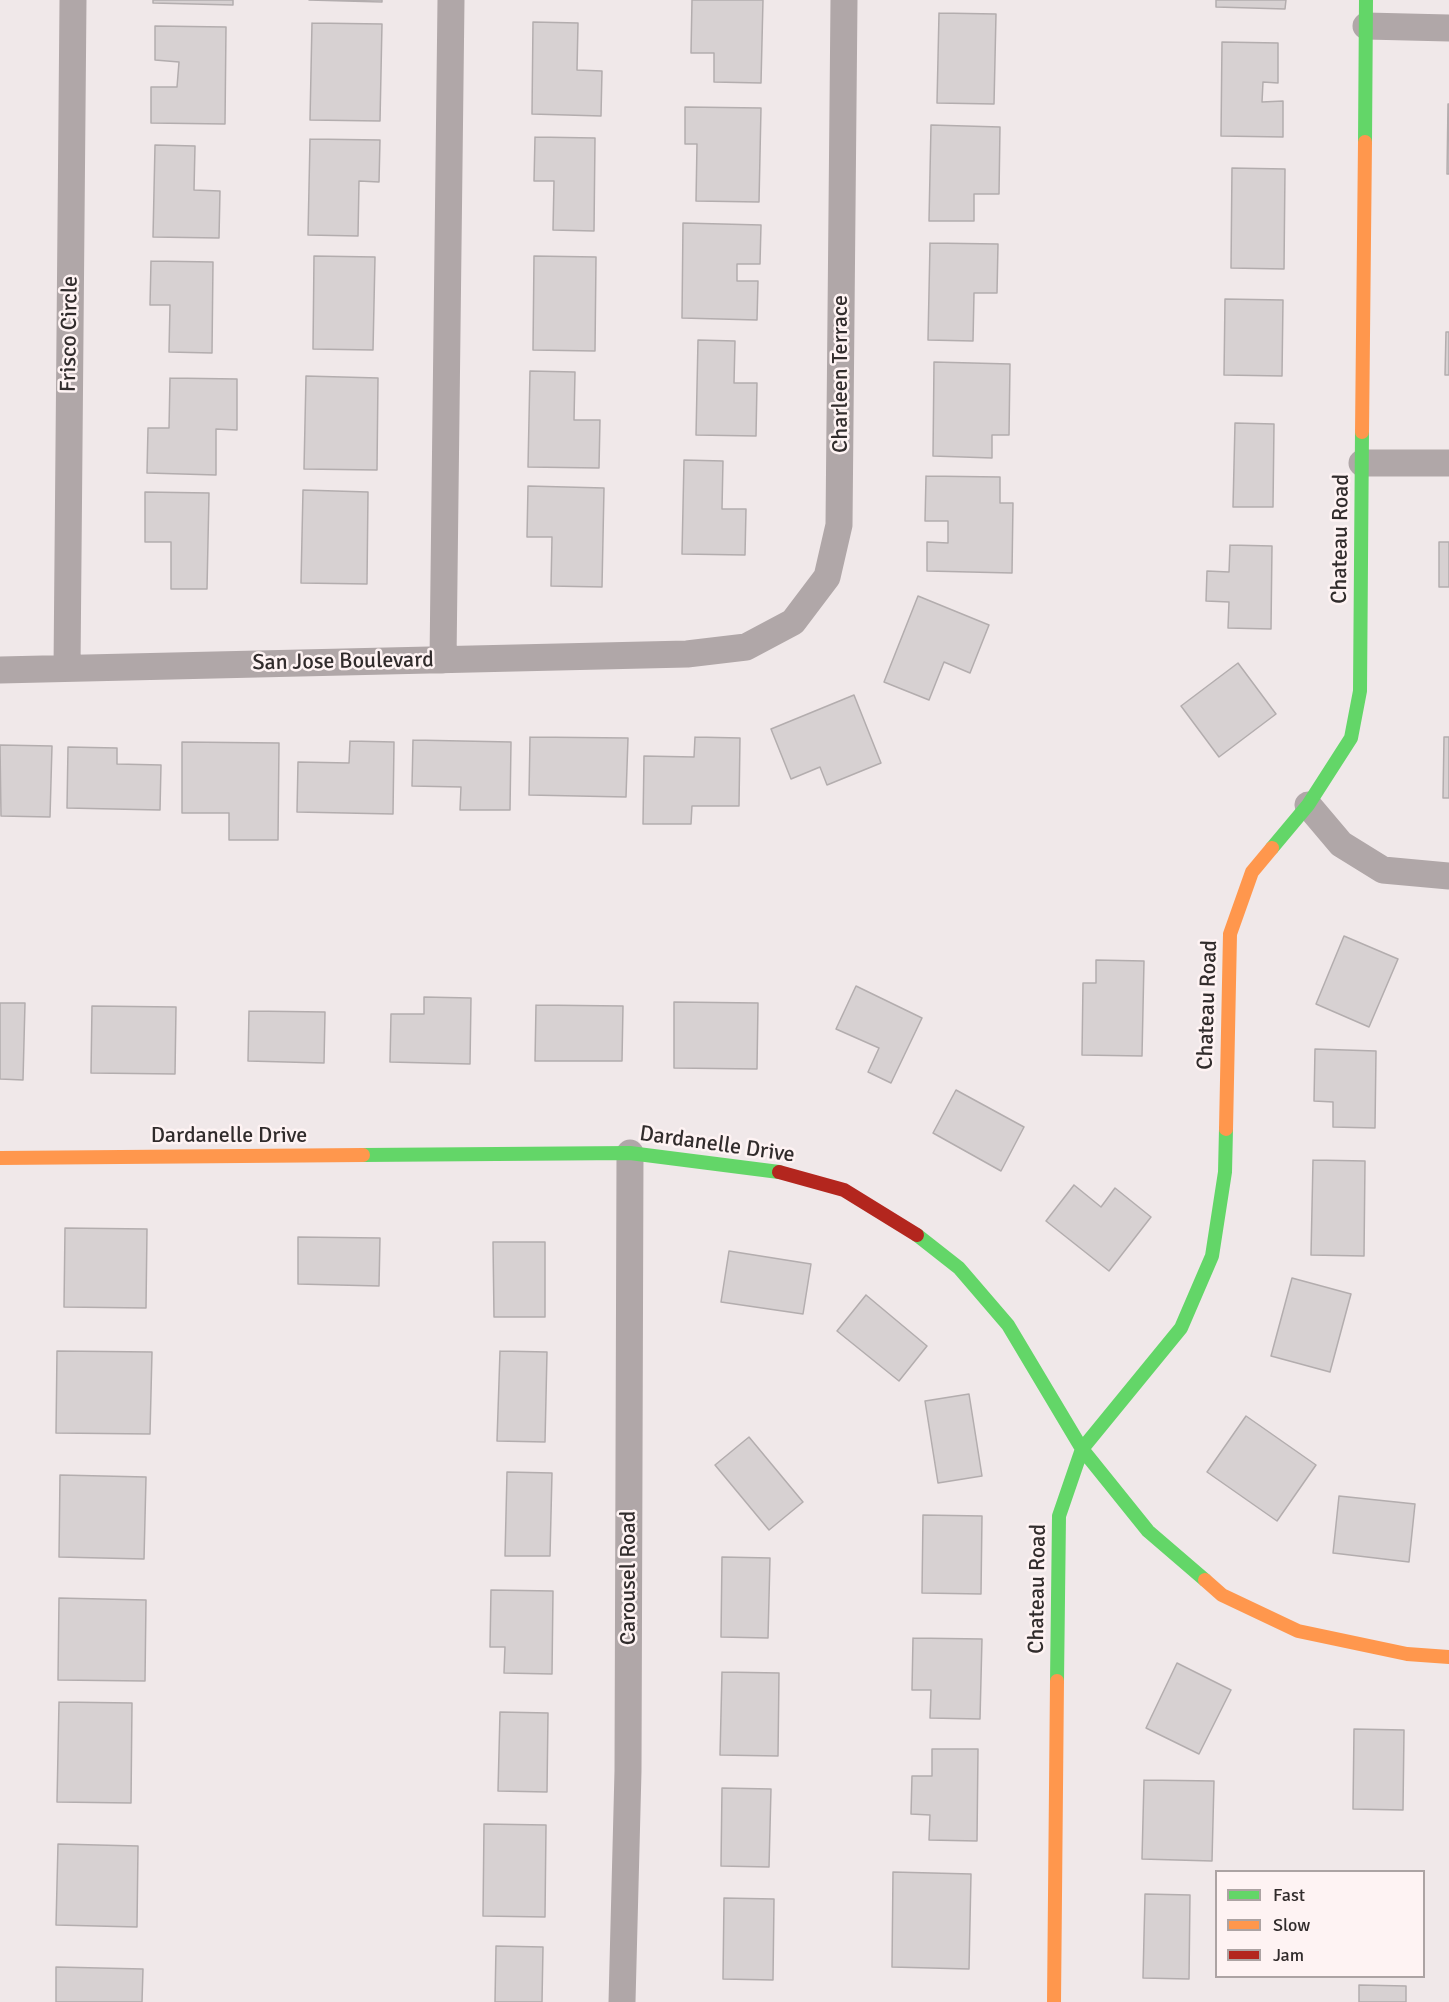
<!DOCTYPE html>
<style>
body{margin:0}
#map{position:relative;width:1449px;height:2002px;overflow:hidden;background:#f0e8e9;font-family:Signika,sans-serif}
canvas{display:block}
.legend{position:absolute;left:1215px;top:1870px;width:210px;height:108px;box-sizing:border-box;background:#fef3f3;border:2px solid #aca3a3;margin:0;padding:8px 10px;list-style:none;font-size:18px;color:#312c2c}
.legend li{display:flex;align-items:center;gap:12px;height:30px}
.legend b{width:30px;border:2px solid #aca3a3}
</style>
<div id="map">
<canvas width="1449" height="2002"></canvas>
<ul class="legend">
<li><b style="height:8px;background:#63d668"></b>Fast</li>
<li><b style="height:8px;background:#ff974d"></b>Slow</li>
<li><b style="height:8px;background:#b3261e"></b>Jam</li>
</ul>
</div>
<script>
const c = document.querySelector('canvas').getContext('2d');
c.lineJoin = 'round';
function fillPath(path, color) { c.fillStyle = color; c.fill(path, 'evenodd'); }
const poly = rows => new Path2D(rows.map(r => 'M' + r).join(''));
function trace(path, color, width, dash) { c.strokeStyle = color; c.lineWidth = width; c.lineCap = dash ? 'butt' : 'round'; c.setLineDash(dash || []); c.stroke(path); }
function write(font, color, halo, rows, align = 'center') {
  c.font = font + ' Signika,sans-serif'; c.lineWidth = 5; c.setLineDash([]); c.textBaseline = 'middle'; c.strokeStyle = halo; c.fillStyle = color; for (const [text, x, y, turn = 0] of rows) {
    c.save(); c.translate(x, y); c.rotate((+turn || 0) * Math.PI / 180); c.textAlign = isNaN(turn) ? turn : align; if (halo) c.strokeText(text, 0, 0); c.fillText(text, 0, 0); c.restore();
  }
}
const building = poly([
 [153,0,233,0,233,5,153,3,153,0],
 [309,0,382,0,382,2,309,0],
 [692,0,763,0,761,83,714,82,714,53,691,53,692,0],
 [1216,0,1286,0,1285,9,1216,7,1216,0],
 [939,13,996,14,994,104,937,103,939,13],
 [533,22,578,23,577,70,602,71,601,116,532,114,533,22],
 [312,23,382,24,380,121,310,120,312,23],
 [155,26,226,27,225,124,151,123,151,87,177,87,179,62,155,60,155,26],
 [1222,42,1278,43,1278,83,1263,82,1262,102,1283,101,1283,137,1221,136,1222,42],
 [1448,104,1449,104,1449,174,1447,174,1448,104],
 [685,107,761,108,759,202,696,201,697,144,685,144,685,107],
 [931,125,1000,127,999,194,974,194,974,221,929,221,931,125],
 [535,137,595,138,594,231,553,230,554,181,534,181,535,137],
 [310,139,380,140,379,182,359,181,358,236,308,235,310,139],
 [155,145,195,146,194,190,220,191,219,238,153,237,155,145],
 [1232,168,1285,169,1284,269,1231,268,1232,168],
 [683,223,761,225,760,264,737,264,737,281,758,281,757,320,682,318,683,223],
 [930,243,998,244,997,293,974,293,973,341,928,340,930,243],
 [314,256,375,257,373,350,313,349,314,256],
 [534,256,596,257,595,351,533,350,534,256],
 [151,261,213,262,212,353,169,352,170,305,150,305,151,261],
 [1225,299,1283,300,1282,376,1224,375,1225,299],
 [1446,332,1449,332,1449,375,1445,375,1446,332],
 [698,340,735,341,734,383,757,383,756,436,696,435,698,340],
 [934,362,1010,364,1009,435,992,435,992,458,933,456,934,362],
 [530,371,575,372,574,420,600,420,599,468,528,467,530,371],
 [306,376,378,378,377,470,304,469,306,376],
 [170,378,237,379,237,430,216,429,216,475,147,473,148,428,169,428,170,378],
 [1235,423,1274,424,1273,507,1233,507,1235,423],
 [684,460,723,461,722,509,746,509,745,555,682,554,684,460],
 [926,476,1000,477,1000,503,1013,503,1012,573,927,571,927,542,948,543,948,521,925,521,926,476],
 [528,486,604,488,602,587,551,586,552,537,527,537,528,486],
 [303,490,368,492,367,584,301,583,303,490],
 [145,492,209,493,207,589,171,589,171,542,145,542,145,492],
 [1439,542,1449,542,1449,587,1439,587,1439,542],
 [1230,545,1272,546,1271,629,1228,628,1229,602,1206,601,1207,571,1229,572,1230,545],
 [918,596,989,625,970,673,944,662,929,700,884,682,918,596],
 [1238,663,1276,714,1219,757,1181,706,1238,663],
 [854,695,881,763,827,785,820,767,791,779,771,729,854,695],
 [530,737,628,738,626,797,529,795,530,737],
 [695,737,740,738,739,806,692,806,691,824,643,824,644,756,694,757,695,737],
 [1444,737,1449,737,1449,798,1443,798,1444,737],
 [413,740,511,742,510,810,460,810,461,787,412,786,413,740],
 [350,741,394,742,393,814,297,812,298,762,349,763,350,741],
 [182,742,279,743,278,840,229,840,229,813,182,813,182,742],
 [0,745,52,746,50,817,1,816,0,745],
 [68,747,117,748,117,764,161,765,160,810,67,808,68,747],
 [1344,936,1398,959,1369,1027,1316,1004,1344,936],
 [1096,960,1144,961,1142,1056,1082,1055,1083,983,1096,983,1096,960],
 [856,986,922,1018,891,1083,868,1072,879,1048,836,1029,856,986],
 [424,997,471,998,470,1064,390,1062,391,1014,424,1014,424,997],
 [674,1002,758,1003,757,1069,674,1068,674,1002],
 [0,1003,25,1003,23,1080,0,1079,0,1003],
 [536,1005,623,1006,622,1061,535,1061,536,1005],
 [92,1006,176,1007,175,1074,91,1073,92,1006],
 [249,1011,325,1012,324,1063,248,1061,249,1011],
 [1315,1049,1376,1051,1375,1128,1333,1127,1333,1102,1314,1101,1315,1049],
 [956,1090,1024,1127,1001,1171,933,1133,956,1090],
 [1313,1160,1365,1161,1364,1256,1311,1255,1313,1160],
 [1074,1185,1101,1207,1115,1188,1151,1217,1109,1271,1046,1221,1074,1185],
 [65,1228,147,1229,146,1308,64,1307,65,1228],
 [298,1237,380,1238,379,1286,298,1284,298,1237],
 [493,1242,545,1242,545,1317,494,1317,493,1242],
 [729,1251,811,1264,803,1314,721,1302,729,1251],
 [1292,1278,1351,1294,1330,1372,1271,1356,1292,1278],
 [866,1295,927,1346,899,1381,837,1331,866,1295],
 [57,1351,152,1352,150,1434,56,1433,57,1351],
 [500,1351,547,1352,545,1442,497,1441,500,1351],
 [969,1394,982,1476,938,1483,925,1401,969,1394],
 [1246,1416,1316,1465,1277,1521,1207,1472,1246,1416],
 [749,1437,803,1502,769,1530,715,1465,749,1437],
 [507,1472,552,1473,550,1556,505,1556,507,1472],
 [60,1475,146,1477,144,1559,59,1557,60,1475],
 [1339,1496,1415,1504,1409,1562,1333,1553,1339,1496],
 [923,1515,982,1516,981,1594,922,1593,923,1515],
 [722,1557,770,1558,768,1638,721,1637,722,1557],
 [491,1590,553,1591,552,1674,504,1673,505,1647,490,1647,491,1590],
 [59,1598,146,1600,145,1681,58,1680,59,1598],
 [913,1638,982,1639,980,1719,930,1718,931,1690,912,1690,913,1638],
 [1177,1663,1231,1690,1199,1754,1146,1728,1177,1663],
 [722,1672,779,1673,778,1756,720,1755,722,1672],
 [59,1702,132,1703,131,1803,57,1802,59,1702],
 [500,1712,548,1713,547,1792,498,1791,500,1712],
 [1354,1729,1404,1730,1403,1810,1353,1809,1354,1729],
 [932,1749,978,1749,977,1841,929,1840,930,1815,911,1814,912,1776,932,1776,932,1749],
 [1144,1780,1214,1781,1212,1861,1142,1859,1144,1780],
 [722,1788,771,1789,769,1867,721,1866,722,1788],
 [484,1824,546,1825,545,1917,483,1916,484,1824],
 [58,1844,138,1846,137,1927,56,1925,58,1844],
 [893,1872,971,1874,969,1969,892,1967,893,1872],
 [1145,1894,1190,1895,1189,1979,1143,1978,1145,1894],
 [724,1898,774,1899,773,1980,723,1979,724,1898],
 [496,1946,543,1947,542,2002,495,2002,496,1946],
 [56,1967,143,1969,142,2002,56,2002,56,1967],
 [1359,1985,1406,1986,1406,2002,1359,2002,1359,1985]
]);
const street = poly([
 [1366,26,1449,28],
 [1362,463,1449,463],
 [443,660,451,0],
 [67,668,73,0],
 [0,670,687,654,746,647,793,622,827,577,839,525,844,0],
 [1308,805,1341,844,1383,870,1449,876],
 [622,2002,628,1771,630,1153]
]);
const fast = poly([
 [1365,142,1366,0],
 [1272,848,1308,805,1351,738,1360,691,1362,432],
 [363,1155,630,1153,779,1172],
 [917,1235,959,1268,1008,1325,1082,1449,1148,1531,1205,1580],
 [1057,1681,1059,1516,1082,1449,1181,1328,1212,1256,1225,1172,1226,1129]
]);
const slow = poly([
 [1362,432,1365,142],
 [1226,1129,1230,934,1252,872,1272,848],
 [0,1158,363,1155],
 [1205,1580,1222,1595,1298,1631,1407,1654,1449,1657],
 [1054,2002,1057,1681]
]);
const jam = poly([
 [779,1172,844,1190,917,1235]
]);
const streetNames = [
 ["Frisco Circle",70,334,-89],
 ["Charleen Terrace",841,374,-90],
 ["Chateau Road",1341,539,-89],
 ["San Jose Boulevard",343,662,-1],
 ["Chateau Road",1208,1005,-88],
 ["Dardanelle Drive",229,1136],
 ["Dardanelle Drive",717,1145,8],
 ["Carousel Road",629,1578,-90],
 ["Chateau Road",1038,1589,-89]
];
fillPath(building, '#d7d1d2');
trace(building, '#b3adae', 1.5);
trace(street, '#b0a7a8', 27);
trace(fast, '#63d668', 14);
trace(slow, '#ff974d', 14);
trace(jam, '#b3261e', 14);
write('22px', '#312c2c', '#fef3f3', streetNames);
</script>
